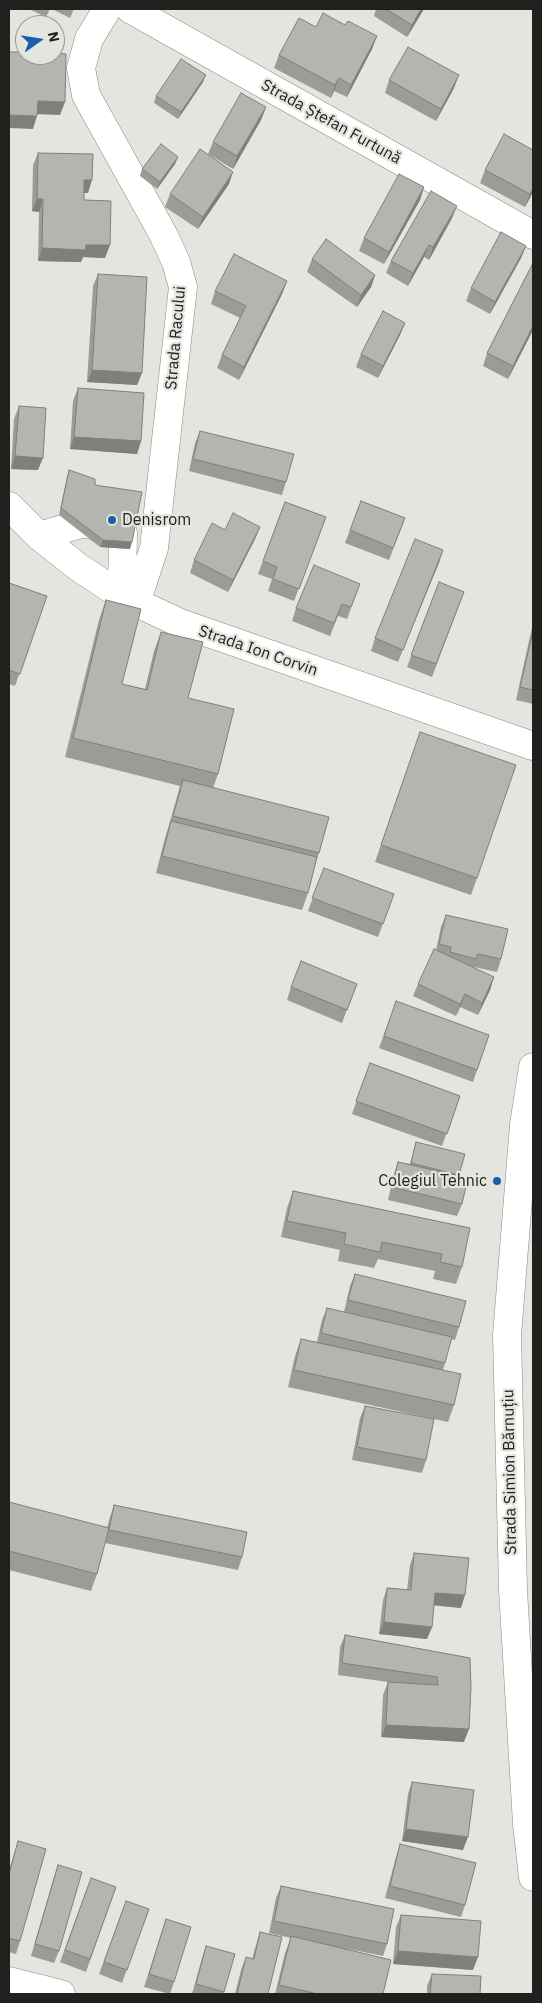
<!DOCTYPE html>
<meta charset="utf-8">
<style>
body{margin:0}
#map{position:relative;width:542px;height:2003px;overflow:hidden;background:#e5e5e0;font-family:"IBM Plex Sans",sans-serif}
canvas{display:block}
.frame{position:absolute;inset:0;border:10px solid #20201e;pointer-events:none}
.north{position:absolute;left:15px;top:15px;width:50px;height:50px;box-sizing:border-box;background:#e5e5e0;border:1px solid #969692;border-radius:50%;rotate:77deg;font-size:14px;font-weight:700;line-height:20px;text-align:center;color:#20201e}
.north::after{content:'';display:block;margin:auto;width:18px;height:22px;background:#1b5dad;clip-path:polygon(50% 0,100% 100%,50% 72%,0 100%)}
</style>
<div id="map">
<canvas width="542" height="2003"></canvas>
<div class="frame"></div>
<div class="north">N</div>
</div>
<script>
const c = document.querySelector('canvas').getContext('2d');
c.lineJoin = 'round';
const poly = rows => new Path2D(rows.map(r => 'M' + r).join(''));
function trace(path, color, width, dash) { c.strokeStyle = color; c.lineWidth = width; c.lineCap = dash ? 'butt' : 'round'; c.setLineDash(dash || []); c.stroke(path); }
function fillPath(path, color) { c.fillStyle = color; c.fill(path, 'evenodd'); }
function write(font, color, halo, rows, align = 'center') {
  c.font = font + ' "IBM Plex Sans",sans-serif'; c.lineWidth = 4.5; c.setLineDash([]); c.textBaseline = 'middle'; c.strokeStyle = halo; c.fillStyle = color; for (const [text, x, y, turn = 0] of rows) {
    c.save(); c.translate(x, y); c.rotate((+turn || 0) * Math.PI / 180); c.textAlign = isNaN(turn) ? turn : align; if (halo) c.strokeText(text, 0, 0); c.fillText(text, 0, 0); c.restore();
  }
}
const minor = poly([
 [107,9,89,39,81,68,86,95,163,234,176,262,183,287,154,548,136,603],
 [130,9,533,235],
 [9,506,39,536,78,567,122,596,180,623,533,746],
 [39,536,84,523,123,532,122,596],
 [9,1981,61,1994]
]);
const major = poly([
 [533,1067,524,1125,507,1335,513,1590,527,1824,533,1877]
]);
const wall = poly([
 [29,9,50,9,46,17],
 [52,9,74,9,70,18],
 [376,9,424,9,407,37,374,16],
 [345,25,377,36,372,49,347,97,334,91,331,98,274,68,279,55,316,27],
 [389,80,454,88,436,121,385,93],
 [203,82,178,119,154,103,156,96],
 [266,107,261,120,233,169,208,154,213,142],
 [533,150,533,192,525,207,480,183,485,170],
 [38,153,88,193,84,193,84,200,105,258,83,257,81,262,38,261,39,212,32,211,33,165],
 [178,157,175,164,157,189,140,176,142,169],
 [229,184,198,229,165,207,170,194],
 [424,187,420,200,384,264,359,251,364,238],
 [452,218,429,260,424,257,408,286,386,273,391,261],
 [526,246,521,258,490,314,466,301,471,288],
 [312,259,375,275,371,287,357,307,307,272],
 [533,263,533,330,508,379,483,366,487,353],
 [98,274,142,373,137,385,87,382,93,286],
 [287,281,282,294,239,380,217,368,222,355,240,318,211,304,215,291],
 [405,323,400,335,378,378,356,367,361,354],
 [78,388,141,441,137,454,70,449,73,401],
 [19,406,38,470,11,469,14,419],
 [200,431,286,482,282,495,189,471,195,443],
 [69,470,130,549,100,547,59,515,67,477],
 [361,501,405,518,389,560,345,543],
 [285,502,326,517,294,601,268,591,272,579,258,574],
 [260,527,255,539,228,592,190,573,194,560,225,530],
 [443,550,398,662,371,651,375,638],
 [439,582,464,592,432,677,407,667],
 [9,583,47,596,15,686,9,684],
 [360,584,347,619,338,616,330,636,292,621,296,608],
 [106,600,122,684,145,689,154,651,161,632,218,774,213,788,319,853,315,865,308,893,302,910,156,873,165,838,169,825,177,797,180,786,65,757,99,620],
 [533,623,533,704,516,700],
 [414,749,477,878,471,895,375,862],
 [324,868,394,894,378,937,308,911],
 [446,915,501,959,497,972,474,967,473,967,494,977,490,990,478,1015,460,1007,456,1016,413,996,418,984,436,950,441,927],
 [291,987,352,996,342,1023,287,1000],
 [396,1001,489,1035,473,1082,379,1048],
 [370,1063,460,1096,442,1146,352,1114],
 [416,1142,459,1176,462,1204,457,1216,388,1200,394,1174,398,1162,410,1164],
 [293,1191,470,1228,462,1267,456,1284,433,1279,435,1271,378,1259,374,1268,338,1261,340,1250,281,1237,287,1208],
 [355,1274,459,1327,455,1340,451,1339,445,1363,443,1370,454,1405,448,1422,288,1387,295,1356,301,1339,317,1342,322,1320,327,1308,344,1312,350,1286],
 [365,1406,426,1460,422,1473,352,1460,360,1418],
 [9,1502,107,1528,110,1517,114,1505,242,1557,238,1570,105,1543,97,1574,91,1591,9,1570],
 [414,1553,461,1608,434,1605,432,1627,427,1639,379,1634,383,1600,387,1588,407,1590,410,1565],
 [345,1635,470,1658,464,1742,381,1737,383,1695,388,1682,338,1675,340,1647],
 [412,1782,463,1850,402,1841,408,1794],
 [18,1841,20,1941,16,1954,9,1952,9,1870],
 [400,1844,465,1905,461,1917,385,1898,396,1857],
 [58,1865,59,1951,54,1963,31,1956,54,1877],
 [91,1878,116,1887,86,1972,60,1962],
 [281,1886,387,1944,383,1956,348,1949,383,1994,275,1994,285,1953,291,1938,269,1933,276,1898],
 [126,1901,149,1909,122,1983,99,1974],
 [401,1915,473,1970,393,1964,396,1927],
 [166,1919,174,1982,170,1994,144,1987],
 [260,1932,268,1994,235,1994,241,1970,246,1957,252,1959,256,1945],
 [206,1946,235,1954,223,1994,192,1994,202,1958],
 [432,1974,480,1994,427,1994,427,1986]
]);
const shadedWall = poly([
 [421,9,424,9,407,37,412,25],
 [377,36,372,49,347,97,351,85],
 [206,75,203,82,178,119,181,112],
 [459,75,454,88,436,121,441,109],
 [339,78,334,91,331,98,335,85],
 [38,101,65,102,60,115,33,114],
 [266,107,261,120,233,169,237,156],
 [9,115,37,116,33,129,9,128],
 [178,157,175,164,157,189,160,182],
 [233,172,229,184,198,229,203,217],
 [84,180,92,180,88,193,80,193],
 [424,187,420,200,384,264,389,252],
 [533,188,533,192,525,207,530,194],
 [37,199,43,199,39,212,32,211],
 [457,206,452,218,429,260,433,247],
 [86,245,110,245,105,258,83,257,81,262,38,261,42,248],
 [429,245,424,257,408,286,413,273],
 [526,246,521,258,490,314,495,302],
 [375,275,371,287,357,307,361,295],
 [287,281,282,294,239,380,244,367],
 [405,323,400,335,378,378,383,366],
 [533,326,533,330,508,379,513,366],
 [92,370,142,373,137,385,87,382],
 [74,437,141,441,137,454,70,449],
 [15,456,43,458,38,470,11,469],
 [260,527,255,539,228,592,233,580],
 [103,540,132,542,130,549,100,547],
 [443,550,439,563,398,662,403,650],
 [494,977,490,990,478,1015,482,1003],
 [465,994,460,1007,456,1016,460,1004],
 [435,1593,465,1595,461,1608,431,1605],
 [384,1622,432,1627,427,1639,379,1634],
 [386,1725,469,1729,464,1742,381,1737],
 [406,1829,468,1837,463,1850,402,1841],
 [398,1951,478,1957,473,1970,393,1964]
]);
const building = poly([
 [386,9,421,9,412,25,386,9],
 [323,13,345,25,348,21,377,36,351,85,339,78,335,85,279,55,299,18,316,27,323,13],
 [408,47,459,75,441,109,389,80,408,47],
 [9,52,25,52,25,55,55,55,55,53,66,54,65,102,38,101,37,116,9,115,9,52],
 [181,59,206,75,181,112,156,96,181,59],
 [241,93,266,107,237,156,213,142,241,93],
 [504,134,533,150,533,188,530,194,485,170,504,134],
 [161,144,178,157,160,182,142,169,161,144],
 [200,149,233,172,203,217,170,194,200,149],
 [38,153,93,154,92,180,84,180,84,200,111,201,110,245,86,245,85,250,42,248,43,199,37,199,38,153],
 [399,174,424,187,389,252,364,238,399,174],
 [431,191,457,206,433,247,429,245,413,273,391,261,431,191],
 [501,232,526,246,495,302,471,288,501,232],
 [326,239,375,275,361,295,312,259,326,239],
 [234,254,287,281,244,367,222,355,246,306,215,291,234,254],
 [533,263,533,326,513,366,487,353,533,263],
 [98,274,147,277,142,373,92,370,98,274],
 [383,311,405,323,383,366,361,354,383,311],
 [78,388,144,393,141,441,74,437,78,388],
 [19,406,46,408,43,458,15,456,19,406],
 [200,431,294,454,286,482,193,459,200,431],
 [69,470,95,479,95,485,142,492,132,542,103,540,61,508,69,470],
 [361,501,405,518,393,548,350,530,361,501],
 [285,502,326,517,299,589,273,579,277,567,263,561,285,502],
 [233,513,260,527,233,580,194,560,212,523,225,530,233,513],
 [415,539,443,550,403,650,375,638,415,539],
 [314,565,360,584,351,607,342,604,334,623,296,608,314,565],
 [439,582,464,592,436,664,411,655,439,582],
 [9,583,47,596,20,674,9,670,9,583],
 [106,600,141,609,122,684,147,690,161,632,203,642,188,698,234,709,218,774,73,738,106,600],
 [533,631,533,690,520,687,533,631],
 [420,732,516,765,477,878,381,845,420,732],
 [183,780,329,817,319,853,173,816,183,780],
 [171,821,317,857,308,893,162,856,171,821],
 [324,868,394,894,383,924,312,898,324,868],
 [446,915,508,929,501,959,478,954,476,959,450,952,451,947,439,944,446,915],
 [434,949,494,977,482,1003,465,994,460,1004,418,984,434,949],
 [301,961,357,984,347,1010,291,987,301,961],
 [396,1001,489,1035,477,1070,384,1036,396,1001],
 [370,1063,460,1096,447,1134,356,1101,370,1063],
 [416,1142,465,1154,459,1175,411,1163,416,1142],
 [398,1162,468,1178,462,1204,392,1187,398,1162],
 [293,1191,470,1228,462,1267,440,1262,442,1254,382,1242,380,1252,344,1244,346,1233,287,1221,293,1191],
 [355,1274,466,1301,459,1327,348,1300,355,1274],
 [327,1308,452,1337,445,1363,321,1333,327,1308],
 [301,1339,461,1374,454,1405,294,1370,301,1339],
 [365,1406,434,1419,426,1460,357,1447,365,1406],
 [9,1502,109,1528,97,1574,9,1551,9,1502],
 [114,1505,247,1532,242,1557,109,1530,114,1505],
 [414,1553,469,1558,465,1595,435,1593,432,1627,384,1622,387,1588,411,1590,414,1553],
 [345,1635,470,1658,471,1687,469,1729,386,1725,388,1682,438,1685,437,1677,342,1663,345,1635],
 [412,1782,474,1790,468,1837,406,1829,412,1782],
 [18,1841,46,1849,20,1941,9,1938,9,1874,18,1841],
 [400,1844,476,1863,465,1905,390,1886,400,1844],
 [58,1865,82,1872,59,1951,35,1944,58,1865],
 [91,1878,116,1887,90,1959,65,1950,91,1878],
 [281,1886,394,1909,387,1944,274,1921,281,1886],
 [126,1901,149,1909,127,1970,104,1962,126,1901],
 [401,1915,481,1921,478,1957,398,1951,401,1915],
 [166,1919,191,1927,174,1982,149,1974,166,1919],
 [260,1932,282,1937,268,1994,237,1994,246,1957,254,1959,260,1932],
 [291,1936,391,1960,383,1994,318,1994,279,1985,291,1936],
 [206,1946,235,1954,224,1992,196,1984,206,1946],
 [432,1974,481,1976,480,1994,430,1994,432,1974]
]);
const markers = [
 [112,520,5,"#1b5dad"],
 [497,1181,5,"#1b5dad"]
];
const streetNames = [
 ["Strada Ștefan Furtună",331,122,29],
 ["Strada Racului",176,338,-85],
 ["Strada Ion Corvin",258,651,19],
 ["Strada Simion Bărnuțiu",510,1472,-91]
];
const poiNames = [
 ["Denisrom",122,520],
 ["Colegiul Tehnic",487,1181,"right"]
];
trace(minor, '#898984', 29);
trace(major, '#898984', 29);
trace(minor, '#fff', 28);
trace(major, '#fff', 28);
fillPath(wall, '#9c9c97');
fillPath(shadedWall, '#7f7f7b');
fillPath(building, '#b5b5b0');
trace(building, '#7f7f7b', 1);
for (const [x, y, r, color] of markers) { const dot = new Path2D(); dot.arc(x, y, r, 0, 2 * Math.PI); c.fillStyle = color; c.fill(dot); trace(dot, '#e5e5e0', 2); }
write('16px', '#20201e', '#e5e5e0', streetNames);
write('16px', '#20201e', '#e5e5e0', poiNames, 'left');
</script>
